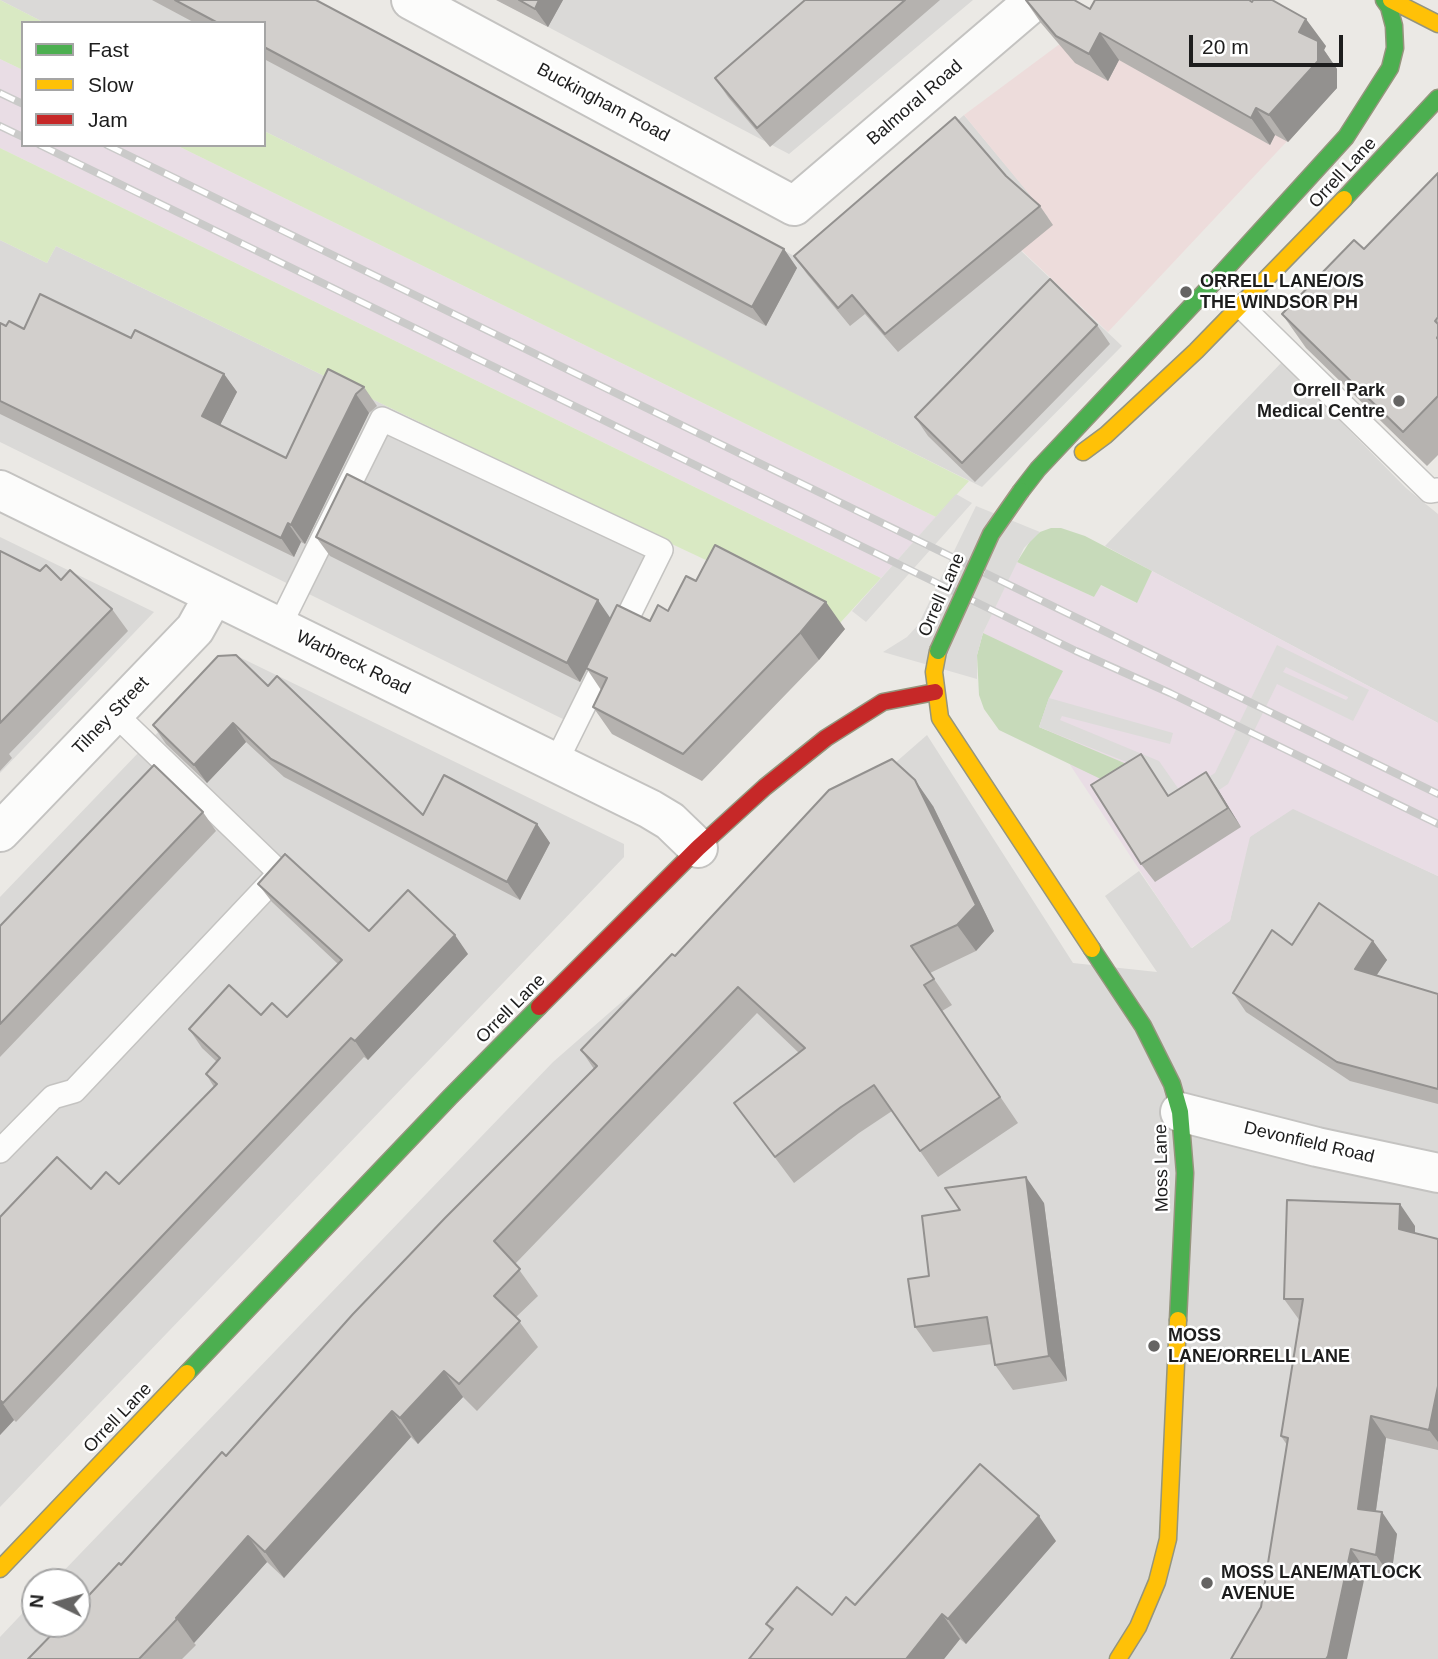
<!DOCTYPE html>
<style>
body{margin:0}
#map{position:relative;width:1438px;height:1659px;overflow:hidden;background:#ebe9e5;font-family:Helvetica,sans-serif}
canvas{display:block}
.legend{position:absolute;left:21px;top:21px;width:245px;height:126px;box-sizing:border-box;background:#fff;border:2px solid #a5a5a5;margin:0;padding:9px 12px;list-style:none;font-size:21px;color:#1d1d1d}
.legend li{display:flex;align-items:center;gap:14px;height:35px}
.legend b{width:35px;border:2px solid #a5a5a5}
.north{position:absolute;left:21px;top:1568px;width:70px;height:70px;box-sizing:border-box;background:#fff;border:2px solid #a5a5a5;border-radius:50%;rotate:275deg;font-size:19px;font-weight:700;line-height:28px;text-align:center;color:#1d1d1d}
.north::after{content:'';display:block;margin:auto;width:24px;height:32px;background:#656463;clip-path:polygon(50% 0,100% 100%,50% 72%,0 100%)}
.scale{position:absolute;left:1189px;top:35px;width:154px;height:32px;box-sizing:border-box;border:4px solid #1d1d1d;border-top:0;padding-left:9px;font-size:21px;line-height:24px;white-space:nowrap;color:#1d1d1d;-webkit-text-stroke:5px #fff;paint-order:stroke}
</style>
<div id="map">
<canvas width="1438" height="1659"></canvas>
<ul class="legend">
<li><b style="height:9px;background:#4caf50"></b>Fast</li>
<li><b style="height:9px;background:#ffc107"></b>Slow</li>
<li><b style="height:9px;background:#c62828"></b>Jam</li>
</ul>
<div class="north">N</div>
<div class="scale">20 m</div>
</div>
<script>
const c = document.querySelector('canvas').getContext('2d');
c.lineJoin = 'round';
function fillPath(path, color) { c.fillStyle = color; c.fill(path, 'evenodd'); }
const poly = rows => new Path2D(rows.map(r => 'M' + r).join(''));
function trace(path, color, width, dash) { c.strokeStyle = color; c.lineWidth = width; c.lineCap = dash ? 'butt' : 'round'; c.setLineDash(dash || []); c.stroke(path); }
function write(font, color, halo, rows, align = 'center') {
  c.font = font + ' Helvetica,sans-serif'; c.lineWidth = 5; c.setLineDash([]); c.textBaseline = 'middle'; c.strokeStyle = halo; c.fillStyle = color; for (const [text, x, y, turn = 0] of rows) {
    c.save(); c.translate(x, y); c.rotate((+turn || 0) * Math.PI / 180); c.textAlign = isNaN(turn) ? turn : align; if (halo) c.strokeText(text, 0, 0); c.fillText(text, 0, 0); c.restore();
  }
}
const residential = poly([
 [0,0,314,0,798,258,964,115,1049,217,1019,249,1122,346,982,487,264,131,264,23,45,23],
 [497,0,973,0,789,154],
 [0,240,47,263,56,246,659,538,569,722,0,442],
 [1282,362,1406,488,1438,514,1438,723,1105,546],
 [0,537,154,612,0,773],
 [233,654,624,844,624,857,0,1507,0,897],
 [927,735,1073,963,1157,972,1105,896,1139,871,1192,948,1230,920,1249,837,1293,808,1438,876,1438,1659,0,1659,0,1637,35,1600,35,1624,77,1624,77,1582,53,1582,553,1062]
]);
const commercial = poly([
 [1119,0,1276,19,1326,46,1319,59,1337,69,1337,88,1108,332,1019,248,1048,217,964,115]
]);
const industrial = poly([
 [0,59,23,70,23,145,176,145,936,517,881,578,0,148],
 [1017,562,1094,597,1100,585,1136,603,1152,571,1438,723,1438,876,1293,809,1250,837,1230,921,1191,948,983,633]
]);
const grass = poly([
 [0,0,45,23,23,23,23,70,0,59],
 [264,131,692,342,969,481,936,517,176,145,264,145],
 [0,148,881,578,840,623,659,538,56,246,47,263,0,240]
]);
const forest = poly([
 [1051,528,1061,528,1085,536,1152,571,1137,603,1101,585,1094,597,1017,562,1032,538,1040,532],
 [983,633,1063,671,1049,698,1039,727,1129,765,1111,784,999,730,984,709,979,695,977,655]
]);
const pier = poly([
 [956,494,972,503,866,622,852,611],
 [976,506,1040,532,1024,548,983,633,977,655,977,679,883,652,907,637,918,625],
 [1277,645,1369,690,1353,721,1277,684,1228,784,1181,815,1154,773,1039,727,1049,698,1173,733,1170,744,1062,716,1060,720,1159,761,1182,794,1215,773],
 [1286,667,1348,697,1348,698,1346,700,1283,672]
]);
const lane = poly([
 [1241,306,1430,491,1438,490],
 [279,627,382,419,661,550,556,762],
 [0,1151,53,1097,74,1091,280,873,114,713]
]);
const street = poly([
 [411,0,794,206,1035,0],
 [0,490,650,809,670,821,698,848],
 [0,832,195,629,214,595],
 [1180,1112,1317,1147,1438,1173]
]);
const fast = poly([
 [1344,199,1438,98],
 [1021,491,1038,469,1213,283,1346,137,1390,68,1395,48,1394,26,1389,7,1384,0],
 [1092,949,1143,1026,1172,1084,1180,1112,1185,1173,1178,1320],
 [187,1373,450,1097,539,1007]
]);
const slow = poly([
 [1391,0,1438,24],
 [1083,452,1106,435,1196,351,1344,199],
 [938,651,934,672,940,718,1092,949],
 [0,1569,187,1373],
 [1118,1659,1138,1627,1157,1582,1168,1539,1178,1320]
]);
const jam = poly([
 [539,1007,698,848,765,787,826,738,883,702,935,692]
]);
const rail = poly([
 [0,93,23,104],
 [0,126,23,137],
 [40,145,1076,651,1170,693,1438,824],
 [107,145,1438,794]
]);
const fastBridge = poly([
 [938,651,991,534,1021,491]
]);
const wall = poly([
 [152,0,316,0,784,249,797,268,766,326,264,59,264,23,195,23],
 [496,0,563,0,548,27],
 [805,0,940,0,770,147,728,97,715,78],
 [1025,0,1090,9,1326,46,1324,50,1337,69,1337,88,1288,142,1275,135,1270,145,1119,60,1108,81,1075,63,1041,23],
 [1438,173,1438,455,1427,466,1306,348,1282,314,1364,249],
 [1006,176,1040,206,1053,225,898,352,865,314,850,326,807,274,794,256],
 [0,323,6,326,24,329,131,338,224,374,237,392,220,425,286,458,364,387,377,406,369,413,305,544,301,542,294,557,0,414],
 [1097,325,1110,344,975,482,928,436,915,417],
 [316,537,610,618,650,621,668,611,696,581,845,629,819,660,702,781,612,734,593,707,601,690,587,669,580,682,330,556],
 [0,551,61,580,112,609,128,631,9,754,12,758,0,771],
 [268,686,423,815,537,824,550,843,520,900,284,777,246,742,207,783,166,744,153,725],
 [1141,754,1169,796,1206,772,1241,827,1155,882,1141,864],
 [933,806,994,931,976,951,930,973,952,1005,942,1011,1018,1123,938,1177,892,1111,859,1133,794,1183,734,1103,799,1053,757,1013,515,1264,538,1296,516,1317,538,1347,477,1411,463,1397,418,1444,411,1437,284,1578,267,1562,194,1643,196,1645,182,1659,28,1659,226,1456,594,1069,581,1050,675,956],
 [203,812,216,831,0,1057,0,926],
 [258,884,369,931,468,954,368,1060,364,1057,16,1422,14,1420,0,1435,0,1217,91,1189,119,1184,214,1087,206,1074,217,1062,202,1048,189,1029,261,1015,287,1017,338,964,272,902],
 [1373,941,1387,960,1376,975,1438,994,1438,1104,1350,1081,1246,1012,1233,993,1292,945],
 [1044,1203,1067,1381,1013,1390,995,1365,992,1344,933,1352,915,1327,929,1276],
 [1415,1226,1415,1233,1438,1239,1438,1450,1386,1438,1376,1511,1397,1534,1391,1577,1366,1571,1261,1607,1287,1445,1281,1436,1300,1321,1284,1299],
 [1056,1541,966,1644,960,1639,944,1659,749,1659,771,1631,766,1624,832,1615,855,1605]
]);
const shadedWall = poly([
 [539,0,563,0,548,27,535,9],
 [1306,19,1326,46,1324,50,1337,69,1337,88,1288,142,1269,115,1299,32],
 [1100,33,1119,60,1108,81,1089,54],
 [1256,108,1275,135,1270,145,1251,118],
 [784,249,797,268,766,326,752,307],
 [224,374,237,392,215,435,202,416],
 [356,394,369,413,305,544,291,525],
 [288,523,301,542,294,557,281,538],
 [598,600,611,619,580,682,567,663],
 [826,602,845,629,819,660,800,633],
 [233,723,246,742,207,783,194,765],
 [1206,772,1219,791,1241,827,1228,808],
 [915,780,933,806,994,931,976,951,957,925],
 [537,824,550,843,520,900,507,882],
 [455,935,468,954,368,1060,355,1041],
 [1373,941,1387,960,1368,988,1355,969],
 [1026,1177,1044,1203,1067,1381,1049,1356],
 [1400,1204,1415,1226,1415,1251,1399,1229],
 [444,1371,463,1397,418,1444,400,1418],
 [1438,1386,1438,1442,1429,1430],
 [1,1401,14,1420,0,1435,0,1402],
 [392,1411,411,1437,284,1578,265,1552],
 [1371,1416,1386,1438,1373,1531,1358,1509],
 [1382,1512,1397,1534,1391,1577,1376,1555],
 [1039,1516,1056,1541,966,1644,948,1619],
 [248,1536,267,1562,194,1643,176,1618],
 [1351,1549,1366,1571,1347,1659,1326,1659],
 [942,1614,960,1639,944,1659,906,1659]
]);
const building = poly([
 [175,0,316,0,784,249,752,307,264,47,264,23,218,23,175,0],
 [519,0,539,0,535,9,519,0],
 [805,0,905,0,757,128,715,78,805,0],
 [1026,0,1074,0,1090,9,1095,0,1249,0,1252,2,1253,0,1272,0,1306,19,1299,32,1318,41,1318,61,1269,115,1256,108,1251,118,1100,33,1089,54,1056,36,1026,0],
 [955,117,1006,176,1040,206,885,334,852,295,838,308,794,256,955,117],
 [1438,173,1438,317,1435,321,1438,324,1438,336,1437,338,1438,339,1438,396,1403,432,1282,314,1354,240,1364,249,1438,173],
 [1050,279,1097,325,962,463,915,417,1050,279],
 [40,294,131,338,135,330,224,374,202,416,286,458,328,369,364,387,356,394,291,525,288,523,281,538,0,401,0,323,6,326,9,321,24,329,40,294],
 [347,474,598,600,567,663,316,537,347,474],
 [715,545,826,602,800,633,683,754,593,707,607,678,586,668,617,605,650,621,658,605,668,611,686,576,696,581,715,545],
 [0,551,40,571,46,565,61,580,70,570,112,609,0,723,0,551],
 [236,655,268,686,277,676,423,815,444,775,537,824,507,882,271,759,233,723,194,765,153,725,218,656,236,655],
 [1141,754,1168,796,1206,772,1228,808,1141,864,1091,785,1141,754],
 [892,759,915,780,976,905,957,925,911,946,934,979,924,985,1000,1097,920,1151,874,1085,841,1107,775,1157,734,1103,805,1048,738,987,494,1241,520,1269,494,1296,520,1321,459,1384,444,1371,400,1418,392,1411,265,1552,248,1536,176,1618,177,1619,139,1659,28,1659,62,1624,77,1624,77,1608,119,1563,121,1565,222,1452,226,1456,353,1314,445,1218,597,1066,581,1050,672,954,675,956,829,790,892,759],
 [154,765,203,812,0,1024,0,926,154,765],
 [285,854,369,931,408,890,455,935,355,1041,351,1038,3,1403,1,1401,0,1402,0,1217,57,1157,91,1189,106,1172,119,1184,217,1084,206,1074,220,1058,189,1029,229,985,261,1015,272,1003,287,1017,342,960,258,884,285,854],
 [1319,903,1373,941,1355,969,1438,994,1438,1089,1337,1062,1233,993,1272,930,1292,945,1319,903],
 [1026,1177,1049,1356,995,1365,987,1317,915,1327,908,1279,929,1276,922,1216,960,1210,945,1188,1026,1177],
 [1287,1200,1400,1204,1399,1229,1438,1239,1438,1386,1429,1430,1371,1416,1358,1509,1382,1512,1376,1555,1351,1549,1328,1656,1326,1659,1231,1659,1261,1607,1288,1438,1281,1436,1303,1299,1284,1299,1287,1200],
 [980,1464,1039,1516,948,1619,942,1614,906,1659,749,1659,773,1629,766,1624,797,1587,832,1615,846,1597,855,1605,980,1464]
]);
const markers = [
 [1186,292,7,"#656463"],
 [1399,401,7,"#656463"],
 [1154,1346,7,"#656463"],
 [1207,1583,7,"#656463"]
];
const streetNames = [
 ["Buckingham Road",603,103,28],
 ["Balmoral Road",915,103,-41],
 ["Orrell Lane",1343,173,-47],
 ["Orrell Lane",942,595,-66],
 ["Warbreck Road",353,663,26],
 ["Tilney Street",111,716,-46],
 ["Orrell Lane",511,1009,-45],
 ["Devonfield Road",1309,1143,13],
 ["Moss Lane",1162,1168,-91],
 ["Orrell Lane",118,1418,-46]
];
const poiNames = [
 ["ORRELL LANE/O/S",1200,282],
 ["THE WINDSOR PH",1200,303],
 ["Orrell Park",1385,391,"right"],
 ["Medical Centre",1385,412,"right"],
 ["MOSS",1168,1336],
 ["LANE/ORRELL LANE",1168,1357],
 ["MOSS LANE/MATLOCK",1221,1573],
 ["AVENUE",1221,1594]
];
fillPath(residential, '#dad9d7');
fillPath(commercial, '#eddcdb');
fillPath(industrial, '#e9dde5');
fillPath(grass, '#d9e9c3');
fillPath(forest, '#c7daba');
fillPath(pier, '#dcdbd9');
trace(lane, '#c4c3c1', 26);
trace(street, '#c4c3c1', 42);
trace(fast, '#95957d', 19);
trace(slow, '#95957d', 19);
trace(jam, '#95957d', 19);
trace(lane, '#fcfcfb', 23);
trace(street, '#fcfcfb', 38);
trace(fast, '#4caf50', 16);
trace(slow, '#ffc107', 16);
trace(jam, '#c62828', 16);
trace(rail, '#cacac9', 8);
trace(rail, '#fff', 5, [16]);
trace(fastBridge, '#a19582', 19, []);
trace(fastBridge, '#4caf50', 16);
fillPath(wall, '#b5b2af');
fillPath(shadedWall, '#93918f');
fillPath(building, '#d2cfcc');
trace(building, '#93918f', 2);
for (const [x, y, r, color] of markers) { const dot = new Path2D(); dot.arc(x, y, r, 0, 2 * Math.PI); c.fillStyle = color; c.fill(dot); trace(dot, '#fff', 2.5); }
write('18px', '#1d1d1d', '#fff', streetNames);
write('bold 18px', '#1d1d1d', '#fff', poiNames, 'left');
</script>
